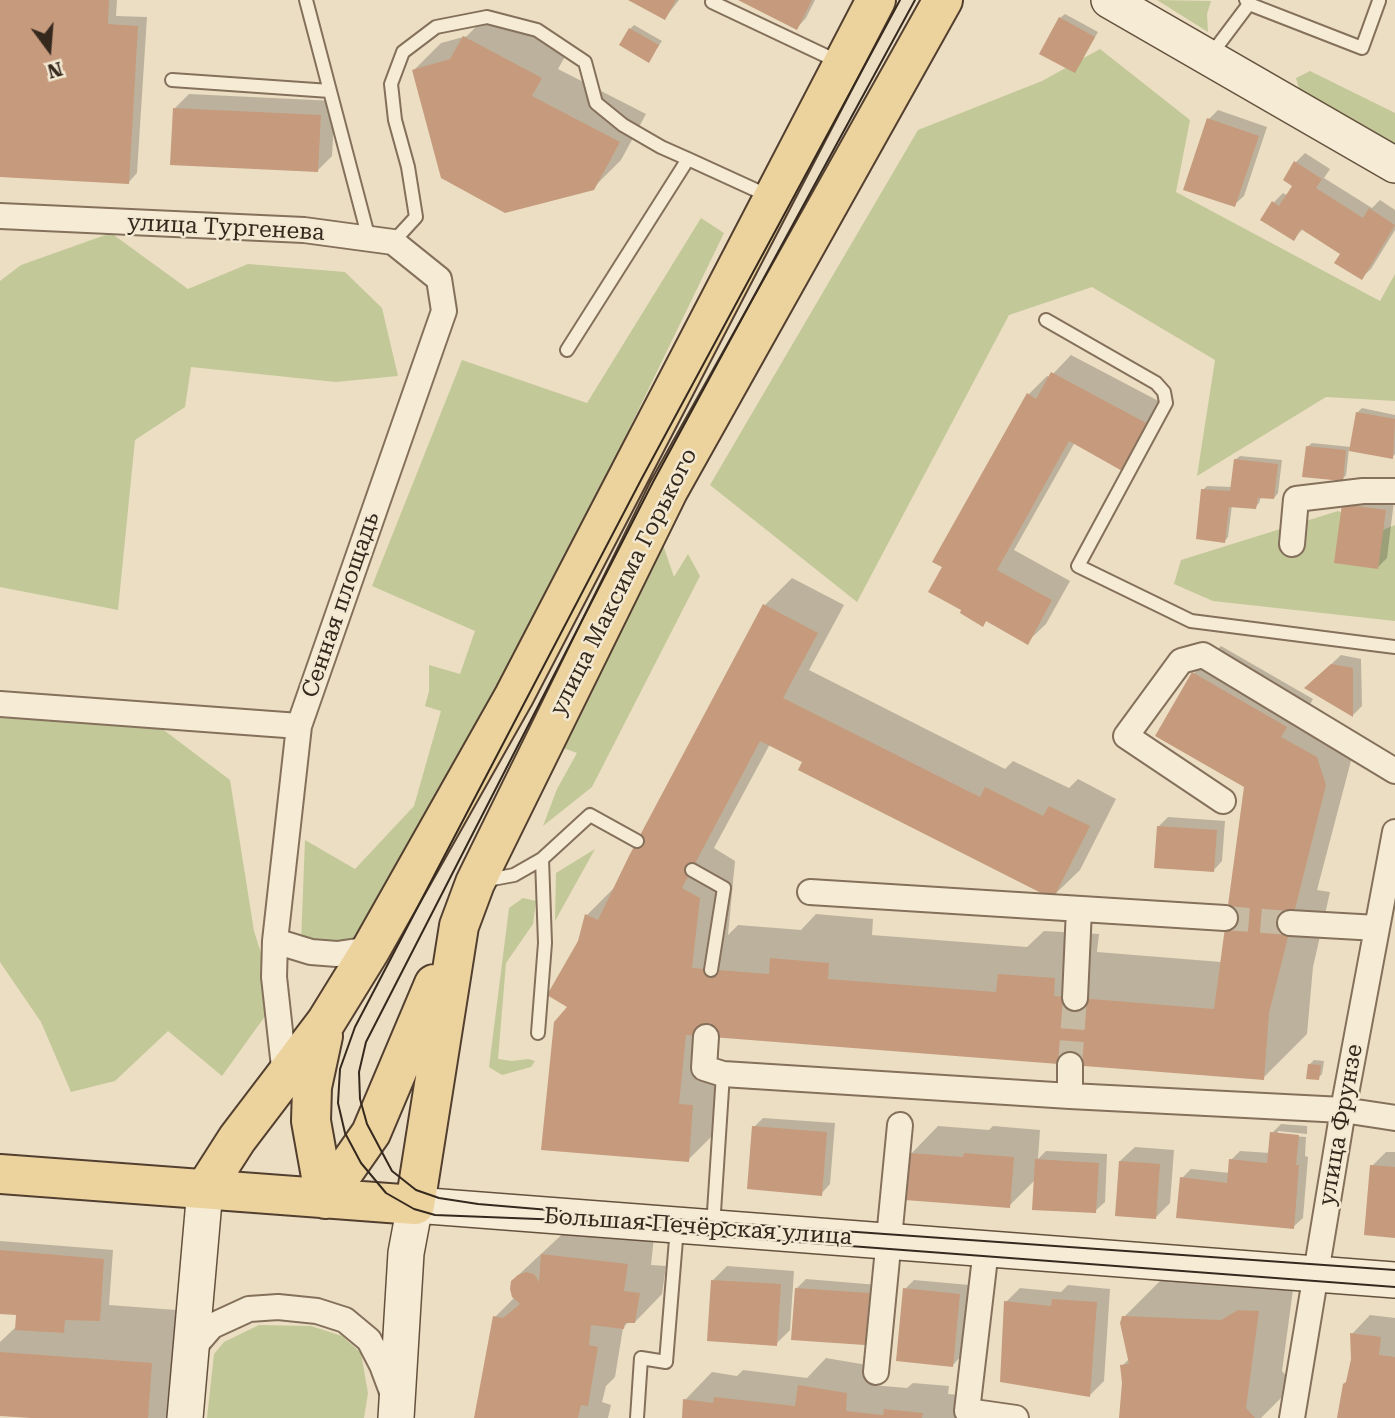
<!DOCTYPE html>
<meta charset="utf-8">
<style>
body{margin:0}
#map{position:relative;width:1395px;height:1418px;overflow:hidden;background:#ebdec3;font-family:"Roboto Serif",serif}
canvas{display:block}
.north{position:absolute;left:14px;top:14px;width:70px;height:70px;-webkit-text-stroke:5px #f3e9d2;paint-order:stroke;rotate:164deg;font-size:19px;font-weight:700;line-height:28px;text-align:center;color:#35291e}
.north::after{content:'';display:block;margin:auto;width:24px;height:32px;background:#35291e;clip-path:polygon(50% 0,100% 100%,50% 72%,0 100%)}
</style>
<div id="map">
<canvas width="1395" height="1418"></canvas>
<div class="north">N</div>
</div>
<script>
const c = document.querySelector('canvas').getContext('2d');
c.lineJoin = 'round';
function fillPath(path, color) { c.fillStyle = color; c.fill(path, 'evenodd'); }
const poly = rows => new Path2D(rows.map(r => 'M' + r).join(''));
function trace(path, color, width, dash) { c.strokeStyle = color; c.lineWidth = width; c.lineCap = dash ? 'butt' : 'round'; c.setLineDash(dash || []); c.stroke(path); }
function write(font, color, halo, rows, align = 'center') {
  c.font = font + ' "Roboto Serif",serif'; c.lineWidth = 5; c.setLineDash([]); c.textBaseline = 'middle'; c.strokeStyle = halo; c.fillStyle = color; for (const [text, x, y, turn = 0] of rows) {
    c.save(); c.translate(x, y); c.rotate((+turn || 0) * Math.PI / 180); c.textAlign = isNaN(turn) ? turn : align; if (halo) c.strokeText(text, 0, 0); c.fillText(text, 0, 0); c.restore();
  }
}
const green = poly([
 [1157,0,1211,1,1207,14,1208,32],
 [1100,49,1190,120,1176,192,1380,301,1395,274,1395,401,1326,397,1197,476,1215,360,1092,287,1009,315,857,602,710,485,918,130,1042,81],
 [1310,71,1395,113,1395,158,1302,99,1296,78],
 [701,218,724,233,527,640,344,959,301,942,305,840,355,869,414,806,441,711,425,706,429,691,429,665,460,674,475,631,372,586,462,360,587,403],
 [111,233,188,289,248,264,345,272,382,308,398,376,336,382,191,367,185,407,135,440,118,610,0,587,0,281,21,265],
 [1338,511,1380,531,1395,525,1395,621,1213,601,1174,584,1181,560],
 [660,536,674,577,688,554,700,576,592,787,543,826,557,789,577,753,552,744],
 [0,716,161,728,230,780,254,931,276,1001,222,1076,168,1031,115,1081,71,1092,41,1022,0,962],
 [595,849,555,921,556,873],
 [523,898,536,901,533,924,506,963,498,1059,512,1061,528,1059,535,1061,531,1067,502,1075,489,1067,509,908],
 [259,1325,311,1326,342,1336,361,1353,368,1393,364,1418,207,1418,214,1354,224,1342]
]);
const shadow = poly([
 [0,0,117,0,116,16,147,17,137,173,128,183,0,175],
 [632,0,679,0,665,18],
 [742,0,815,0,806,18,797,28],
 [492,10,568,51,558,69,646,114,621,160,593,188,414,70,441,43,467,36],
 [1065,14,1098,32,1078,67,1060,18],
 [634,25,662,41,648,61,630,29],
 [189,94,335,101,332,156,318,170,175,108],
 [1218,110,1267,127,1244,196,1234,205,1209,119],
 [1305,153,1330,169,1324,178,1372,208,1380,200,1395,210,1395,230,1371,269,1361,278,1343,253,1303,229,1293,239,1274,202,1283,193,1288,196,1295,185,1296,162],
 [1071,355,1168,406,1143,451,1075,442,1014,550,1070,581,1046,624,1027,642,987,620,983,625,1028,395,1047,376,1050,377],
 [1362,408,1395,415,1395,454,1392,457,1349,449,1346,475,1342,480,1307,447,1312,443,1351,447,1358,412],
 [1240,456,1282,460,1278,493,1274,498,1261,497,1259,503,1255,508,1232,505,1228,537,1224,542,1203,490,1207,486,1232,487,1235,460],
 [1353,496,1394,501,1387,558,1377,568,1344,505],
 [792,578,844,605,809,670,1005,769,1013,761,1069,788,1078,779,1116,799,1080,870,1052,897,770,744,714,848,735,861,728,935,738,925,801,930,816,914,873,919,872,935,1027,947,1044,931,1099,934,1097,952,1221,962,1245,787,1194,673,1221,646,1313,699,1307,710,1352,757,1317,890,1330,892,1313,967,1307,1034,1263,1078,718,1036,714,1068,725,1123,688,1160,570,1007,580,941,587,915,617,885,765,605],
 [1341,655,1361,659,1362,706,1353,715,1307,687],
 [1168,817,1225,821,1222,861,1213,871,1158,827],
 [1314,1060,1324,1061,1322,1074,1318,1078,1310,1064],
 [763,1118,835,1123,830,1184,821,1194,754,1127],
 [1281,1124,1307,1126,1307,1134,1278,1131,1278,1135,1306,1137,1305,1156,1308,1157,1303,1218,1293,1227,1182,1178,1191,1169,1230,1173,1231,1160,1240,1151,1270,1153,1272,1133],
 [938,1126,989,1130,993,1126,1040,1130,1038,1159,1046,1151,1107,1154,1105,1202,1095,1211,1036,1179,1009,1206,911,1154],
 [1135,1147,1174,1150,1170,1203,1156,1217,1120,1161],
 [1386,1152,1395,1152,1395,1236,1372,1166],
 [570,1227,654,1237,651,1265,666,1266,662,1294,635,1322,629,1321,623,1328,615,1377,606,1386,602,1402,611,1405,608,1418,476,1418,495,1317,515,1297,512,1281],
 [0,1241,113,1250,109,1305,203,1312,195,1418,54,1418,0,1414,0,1342,17,1326,18,1313,0,1312],
 [727,1266,794,1271,790,1330,776,1344,713,1280],
 [1295,1275,1282,1371,1292,1383,1291,1388,1261,1418,1121,1418,1124,1383,1122,1366,1130,1358,1124,1317,1161,1280,1260,1284],
 [806,1279,878,1285,874,1334,865,1344,797,1288],
 [914,1280,969,1285,962,1355,953,1365,905,1289],
 [1068,1285,1110,1289,1104,1381,1090,1395,1006,1302,1020,1288,1061,1292],
 [1370,1315,1395,1318,1395,1418,1340,1418,1352,1359,1352,1334],
 [826,1358,873,1366,872,1385,907,1388,913,1383,949,1386,948,1394,960,1395,957,1418,684,1418,685,1400,712,1372,737,1376,743,1370,807,1378]
]);
const building = poly([
 [0,0,109,0,108,24,138,26,129,184,0,177],
 [628,0,676,0,665,20],
 [738,0,812,0,797,30],
 [1059,17,1095,37,1075,73,1039,54],
 [629,28,659,45,649,63,619,45],
 [463,36,542,78,532,96,620,142,594,190,505,213,441,178,412,70,450,59],
 [173,108,321,115,318,172,170,165],
 [1207,118,1259,136,1235,207,1183,190],
 [1294,161,1322,179,1316,188,1363,218,1369,208,1395,225,1362,280,1334,263,1340,254,1301,229,1294,241,1260,220,1272,201,1279,206,1292,186,1283,180],
 [1051,372,1150,425,1124,472,1069,441,997,570,1052,600,1028,645,986,621,983,627,960,613,961,610,928,592,942,567,932,562,1027,393,1036,399],
 [1356,412,1395,419,1393,459,1349,451],
 [1306,446,1346,450,1343,481,1302,477],
 [1234,459,1278,464,1274,499,1258,498,1256,509,1229,507,1225,543,1196,539,1201,489,1230,491],
 [1342,504,1386,510,1378,569,1334,563],
 [763,604,818,633,783,698,980,797,985,787,1043,816,1049,806,1090,826,1053,899,798,770,802,762,760,741,682,888,700,898,692,968,769,974,770,958,829,963,828,979,996,992,998,974,1055,978,1054,996,1214,1009,1244,787,1155,736,1192,672,1287,727,1281,737,1317,757,1326,785,1269,1013,1264,1080,686,1035,679,1104,693,1105,689,1162,541,1150,554,1022,567,1007,547,995,578,941,585,914,598,920,629,856],
 [1331,664,1353,668,1353,717,1304,688],
 [1157,826,1217,830,1214,872,1154,868],
 [1308,1064,1321,1065,1319,1080,1306,1079],
 [752,1126,827,1132,822,1196,747,1189],
 [1270,1132,1299,1135,1296,1165,1299,1165,1294,1229,1176,1218,1180,1177,1227,1183,1229,1159,1267,1163],
 [909,1153,963,1157,964,1153,1014,1157,1010,1208,905,1200],
 [1035,1159,1099,1163,1096,1213,1032,1210],
 [1119,1161,1160,1164,1156,1219,1115,1216],
 [1370,1165,1395,1167,1395,1238,1364,1235],
 [0,1250,104,1259,100,1321,65,1320,64,1333,15,1330,16,1315,0,1314],
 [541,1254,628,1264,624,1291,640,1293,635,1323,625,1323,624,1329,591,1325,589,1345,598,1347,588,1406,581,1405,578,1418,474,1418,493,1316,503,1318,520,1304,512,1297,510,1289,511,1281,518,1275,526,1272,534,1274,539,1282],
 [711,1280,781,1284,777,1346,707,1341],
 [795,1288,870,1293,865,1345,791,1340],
 [903,1288,960,1294,953,1367,896,1361],
 [1052,1299,1097,1302,1090,1397,1000,1382,1004,1301,1051,1306],
 [1238,1310,1259,1311,1246,1408,1255,1418,1119,1418,1122,1383,1120,1365,1129,1364,1120,1323,1122,1316,1221,1320],
 [1350,1333,1381,1337,1379,1355,1395,1357,1395,1418,1337,1418,1343,1384,1346,1382,1351,1359],
 [0,1352,152,1363,148,1418,31,1418,0,1416],
 [798,1385,847,1393,846,1411,883,1415,884,1409,923,1413,922,1418,682,1418,683,1399,713,1403,714,1397,795,1406]
]);
const streetTunnel = poly([
 [1225,918,1290,923],
 [1070,1065,1075,998]
]);
const lane = poly([
 [306,0,369,239],
 [712,2,839,62],
 [1249,4,1362,48,1379,1],
 [1210,56,1249,4,1246,0],
 [172,80,330,91],
 [393,242,416,217,408,167,395,120,391,84,403,52,436,27,487,17,537,30,585,62,596,103,623,125,661,147,688,159],
 [1046,320,1156,383,1164,392,1166,403,1078,566,1191,621,1395,647],
 [567,350,688,159,771,197],
 [692,870,724,888,711,970],
 [482,881,514,875,542,859,590,815,637,841],
 [538,1033,545,943,542,859],
 [713,1227,723,1074],
 [637,1418,641,1358,666,1362,677,1227]
]);
const street = poly([
 [0,216,304,230,393,242,439,279,444,311,299,726,275,941,274,977,285,1076],
 [1292,544,1296,499,1363,491,1395,491],
 [0,704,299,726],
 [1223,801,1126,736,1181,661,1203,655,1395,771],
 [810,892,1225,918],
 [1290,923,1377,928],
 [275,941,311,952,337,954,371,949],
 [1075,998,1079,909],
 [706,1037,704,1068,723,1074,1070,1096,1343,1110,1395,1118],
 [1070,1096,1070,1065],
 [986,1249,967,1411,1016,1418],
 [192,1349,212,1326,249,1309,278,1307,317,1311,345,1320,369,1340,382,1365,394,1397],
 [876,1372,900,1125],
 [1292,1418,1343,1110,1395,832]
]);
const secondary = poly([
 [1109,0,1395,165],
 [185,1418,205,1189],
 [396,1418,406,1253,415,1205,1395,1280]
]);
const primary = poly([
 [323,1036,312,1087,311,1121,325,1199],
 [0,1174,415,1205,459,926,475,883,668,491,943,0],
 [205,1189,237,1139,326,1022,371,949,514,696,876,0],
 [325,1199,371,1133,434,984]
]);
const tram = poly([
 [900,0,642,478,355,1027,340,1069,338,1103,345,1133,361,1163,386,1193,414,1209,435,1215,640,1223,677,1233,1395,1287],
 [561,1211,478,1204,439,1198,416,1190,392,1171,367,1124,360,1099,359,1072,366,1042,653,482,915,0],
 [644,1217,1395,1270]
]);
const streetNames = [
 ["улица Тургенева",226,228,3],
 ["улица Максима Горького",624,582,-63],
 ["Сенная площадь",341,605,-71],
 ["улица Фрунзе",1341,1125,-80],
 ["Большая Печёрская улица",698,1227,4]
];
fillPath(green, '#c3c898');
fillPath(shadow, '#0003');
fillPath(building, '#c69a7c');
trace(streetTunnel, '#c7baa2', 24, [24, 12]);
trace(lane, '#84705b', 16);
trace(street, '#84705b', 28);
trace(secondary, '#65523e', 38);
trace(primary, '#523f2f', 42);
trace(lane, '#f6ecd6', 12);
trace(street, '#f6ecd6', 24);
trace(secondary, '#f6ecd6', 35);
trace(primary, '#ecd29d', 38);
trace(tram, '#35291e', 2);
write('23px', '#35291e', '#f3e9d2', streetNames);
</script>
